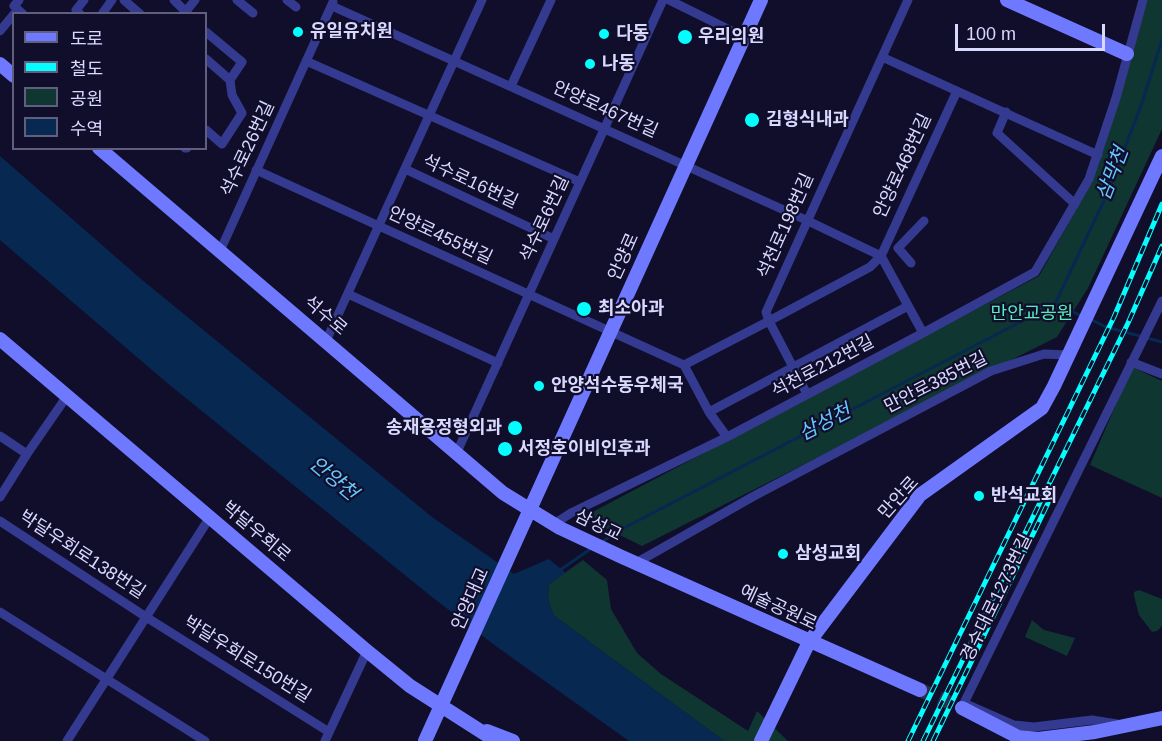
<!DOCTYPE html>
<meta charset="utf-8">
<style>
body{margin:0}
#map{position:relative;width:1162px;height:741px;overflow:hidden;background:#100e2b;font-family:Arial,"Noto Sans KR",sans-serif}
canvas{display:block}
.legend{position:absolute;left:12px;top:12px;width:195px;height:138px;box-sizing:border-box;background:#100e2b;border:2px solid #605f80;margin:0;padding:8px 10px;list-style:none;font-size:18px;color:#d9d8ff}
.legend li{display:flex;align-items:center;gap:12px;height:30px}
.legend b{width:30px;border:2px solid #605f80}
.scale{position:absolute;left:955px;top:24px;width:150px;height:27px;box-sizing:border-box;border:3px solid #d9d8ff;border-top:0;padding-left:8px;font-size:18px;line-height:21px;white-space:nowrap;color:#d9d8ff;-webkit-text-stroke:4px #100e2b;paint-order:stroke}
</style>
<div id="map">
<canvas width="1162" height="741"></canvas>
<ul class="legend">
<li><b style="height:8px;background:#6f79ff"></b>도로</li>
<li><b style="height:8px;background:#04feff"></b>철도</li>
<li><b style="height:16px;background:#103631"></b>공원</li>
<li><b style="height:16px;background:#072951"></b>수역</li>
</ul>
<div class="scale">100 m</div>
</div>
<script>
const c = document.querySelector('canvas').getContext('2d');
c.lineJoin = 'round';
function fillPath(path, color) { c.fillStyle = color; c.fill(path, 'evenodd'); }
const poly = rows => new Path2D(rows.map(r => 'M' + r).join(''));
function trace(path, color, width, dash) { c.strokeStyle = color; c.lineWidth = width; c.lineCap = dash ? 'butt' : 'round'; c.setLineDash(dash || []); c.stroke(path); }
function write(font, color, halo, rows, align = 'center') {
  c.font = font + ' Arial,"Noto Sans KR",sans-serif'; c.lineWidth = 4.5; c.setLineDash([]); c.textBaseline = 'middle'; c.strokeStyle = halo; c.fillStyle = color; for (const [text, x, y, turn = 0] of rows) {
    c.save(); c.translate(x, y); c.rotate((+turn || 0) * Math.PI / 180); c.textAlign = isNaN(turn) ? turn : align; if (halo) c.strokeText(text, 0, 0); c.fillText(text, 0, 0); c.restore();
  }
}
const green = poly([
 [1147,0,1162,0,1162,129,1088,288,1057,337,642,546,583,517,1039,276,1078,206],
 [1132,367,1162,381,1162,498,1090,465],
 [583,560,607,580,611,609,637,653,661,674,748,731,757,711,788,741,724,741,553,615,548,599,549,584],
 [1139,590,1162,599,1162,626,1157,631,1152,632,1139,615,1134,596,1134,592],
 [1032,620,1044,630,1075,638,1067,656,1025,637]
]);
const water = poly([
 [0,156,141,279,432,517,514,574,549,559,566,573,549,584,548,599,553,615,724,741,629,741,497,647,432,597,166,382,0,240]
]);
const stream = poly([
 [1055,304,1108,192,1142,103,1162,40],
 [1090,319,1106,327,1162,342],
 [600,543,620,530,1055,304,1084,317],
 [560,570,592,548]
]);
const secondaryTunnel = poly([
 [920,690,962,708]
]);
const street = poly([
 [19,0,14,6,23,14],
 [124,0,140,14],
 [174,0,188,14],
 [237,0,253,13],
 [287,0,296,7],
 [669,0,744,37],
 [332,6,806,220,881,256,923,333],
 [187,10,195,0],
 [80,14,76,10,84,0],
 [102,14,112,0],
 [0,31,14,14],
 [206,32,242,62,230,80,206,59],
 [882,57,1098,155],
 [306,61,580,182],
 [511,86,551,0],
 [1006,112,997,133,1075,204],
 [206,130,222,144,242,113,232,95,230,80],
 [185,148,187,148],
 [405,169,554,239],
 [256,170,684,365,709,412,727,437],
 [220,251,333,2],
 [911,263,898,248,924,221],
 [348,294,498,363],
 [326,341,482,0],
 [1131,362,1162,374],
 [684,365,769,321,766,312,908,0],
 [807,394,769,321,870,267,881,256,957,91],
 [709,412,908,306],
 [0,436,27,454],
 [457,452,663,0],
 [0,497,27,454,67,396],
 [0,521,146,617,329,732],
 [554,524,571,513,727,437,923,333,1035,272,1089,179,1116,98,1143,0],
 [636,563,754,496,991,371,1044,354,1068,355],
 [0,612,205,741],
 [1117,724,1092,720,1034,727,1014,725,964,703,1162,301],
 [67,741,210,517],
 [325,741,367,651]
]);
const secondary = poly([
 [1007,0,1127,54],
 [0,64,14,76],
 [99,148,503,493,560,528,622,557,920,690],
 [0,339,367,651,410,686,496,741],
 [962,708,1018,737,1038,739,1095,732,1162,718],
 [487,731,513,741],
 [425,741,761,0],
 [761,741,809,642,920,495,1042,408,1054,386,1162,156]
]);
const rail = poly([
 [908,741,1114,317,1162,204],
 [923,741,1128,323,1162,246],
 [933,741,1049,501]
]);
const markers = [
 [298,32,6,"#04feff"],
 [604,34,6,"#04feff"],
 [685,37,8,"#04feff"],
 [590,64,6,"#04feff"],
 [752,120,8,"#04feff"],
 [584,309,8,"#04feff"],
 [539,386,6,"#04feff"],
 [515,428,8,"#04feff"],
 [505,449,8,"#04feff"],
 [979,496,6,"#04feff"],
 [783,554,6,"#04feff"]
];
const poiNames = [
 ["유일유치원",310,32],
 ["다동",616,34],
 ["우리의원",698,37],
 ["나동",602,64],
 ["김형식내과",766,120],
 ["최소아과",598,309],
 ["안양석수동우체국",551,386],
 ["송재용정형외과",502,428,"right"],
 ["서정호이비인후과",518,449],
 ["반석교회",991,496],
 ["삼성교회",795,554]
];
const streetNames = [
 ["안양로467번길",605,110,24],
 ["석수로26번길",248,149,-65],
 ["안양로468번길",903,166,-65],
 ["석수로16번길",470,182,25],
 ["석수로6번길",545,219,-65],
 ["석천로198번길",786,226,-66],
 ["안양로455번길",440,236,25],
 ["안양로",624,257,-66],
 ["석수로",325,316,40],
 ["석천로212번길",823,367,-28],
 ["만안로385번길",936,383,-27],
 ["만안로",899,498,-48],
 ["삼성교",598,526,26],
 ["박달우회로",256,532,40],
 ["박달우회로138번길",82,555,33],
 ["경수대로1273번길",997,598,-64],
 ["안양대교",471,599,-66],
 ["예술공원로",778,608,25],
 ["박달우회로150번길",247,660,32]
];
const parkNames = [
 ["만안교공원",1032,314]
];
const waterNames = [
 ["삼막천",1113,174,-69],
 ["삼성천",825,423,-27],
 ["안양천",333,479,40]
];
fillPath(green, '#103631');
fillPath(water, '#072951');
trace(stream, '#072951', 3);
trace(secondaryTunnel, '#2e2c4b', 14, [14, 7]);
trace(street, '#343a8f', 9);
trace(secondary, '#6f79ff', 14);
trace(rail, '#04feff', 5);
trace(rail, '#100e2b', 3, [9]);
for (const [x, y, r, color] of markers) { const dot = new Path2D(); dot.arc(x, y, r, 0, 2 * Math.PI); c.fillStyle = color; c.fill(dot); trace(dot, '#100e2b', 2); }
write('bold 18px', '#d9d8ff', '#100e2b', poiNames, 'left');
write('18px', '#d9d8ff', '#100e2b', streetNames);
write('18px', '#57ecb9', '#100e2b', parkNames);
write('italic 20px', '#66c7ff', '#100e2b', waterNames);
</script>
